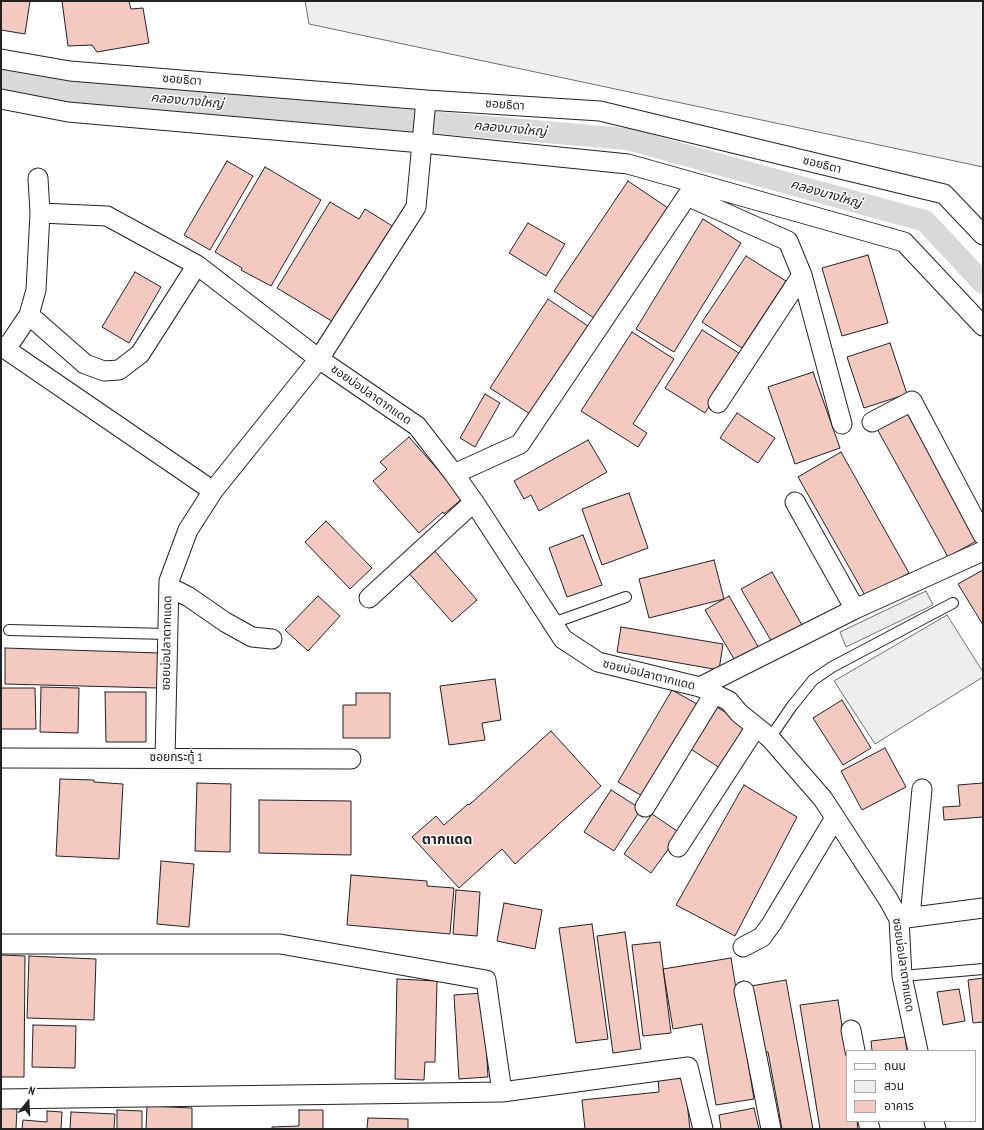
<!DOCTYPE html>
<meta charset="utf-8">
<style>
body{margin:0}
#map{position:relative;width:984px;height:1130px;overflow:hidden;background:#fff;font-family:"PT Sans Narrow","Noto Sans Thai",sans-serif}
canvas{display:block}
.frame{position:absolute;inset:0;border:2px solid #222;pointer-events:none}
.legend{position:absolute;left:846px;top:1050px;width:130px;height:72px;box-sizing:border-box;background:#fff;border:1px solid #a7a7a7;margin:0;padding:5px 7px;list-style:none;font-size:12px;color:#222}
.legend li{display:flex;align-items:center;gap:8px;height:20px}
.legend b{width:20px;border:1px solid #a7a7a7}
.north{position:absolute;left:8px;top:1082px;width:40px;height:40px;-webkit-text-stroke:3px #fff;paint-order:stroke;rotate:18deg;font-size:11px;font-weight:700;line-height:16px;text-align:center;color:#222}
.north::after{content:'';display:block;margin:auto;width:14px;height:18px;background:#222;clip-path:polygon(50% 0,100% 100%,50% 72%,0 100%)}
</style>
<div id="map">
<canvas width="984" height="1130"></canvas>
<div class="frame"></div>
<ul class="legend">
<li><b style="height:5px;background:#fff"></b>ถนน</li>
<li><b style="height:11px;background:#eee"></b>สวน</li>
<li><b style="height:11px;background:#f3c9c0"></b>อาคาร</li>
</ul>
<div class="north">N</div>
</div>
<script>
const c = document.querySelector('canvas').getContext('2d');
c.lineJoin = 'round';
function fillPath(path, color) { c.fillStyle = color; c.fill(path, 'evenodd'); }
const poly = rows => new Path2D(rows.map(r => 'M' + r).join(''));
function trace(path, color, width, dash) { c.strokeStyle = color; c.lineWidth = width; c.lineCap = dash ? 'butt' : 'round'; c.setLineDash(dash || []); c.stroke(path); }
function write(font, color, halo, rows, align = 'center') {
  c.font = font + ' "PT Sans Narrow","Noto Sans Thai",sans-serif'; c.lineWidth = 3; c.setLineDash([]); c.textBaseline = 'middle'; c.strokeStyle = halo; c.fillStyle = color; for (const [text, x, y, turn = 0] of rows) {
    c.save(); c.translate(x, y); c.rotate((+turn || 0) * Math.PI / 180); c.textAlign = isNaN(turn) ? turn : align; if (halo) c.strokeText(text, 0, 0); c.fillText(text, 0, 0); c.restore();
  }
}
const green = poly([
 [305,1,983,1,983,167,309,24,305,1],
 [947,615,983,672,983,677,875,744,834,681,947,615]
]);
const parking = poly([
 [926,591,933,605,846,647,840,632,926,591]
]);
const canal = poly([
 [1,78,55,90,627,139,925,221,983,283]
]);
const building = poly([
 [1,1,30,1,25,34,1,30,1,1],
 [62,1,129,1,131,9,143,8,149,43,97,52,92,45,68,46,62,1],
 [227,161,253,176,210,250,184,235,227,161],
 [265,167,321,200,271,286,241,270,242,268,215,252,265,167],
 [628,181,668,208,594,318,554,291,628,181],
 [330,202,359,219,365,209,394,227,335,323,277,288,330,202],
 [703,219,741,243,674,352,636,329,703,219],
 [528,223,565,244,546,276,509,253,528,223],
 [868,255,888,323,842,336,822,268,868,255],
 [746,256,786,281,742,348,702,322,746,256],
 [135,272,161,287,129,343,102,327,135,272],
 [548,299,588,326,530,414,490,388,548,299],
 [702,330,742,355,705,413,665,388,702,330],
 [632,332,674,359,633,424,647,433,638,447,581,411,632,332],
 [890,343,907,394,864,408,847,357,890,343],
 [813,372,840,448,795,464,768,387,813,372],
 [485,394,500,403,475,447,460,438,485,394],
 [906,411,978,540,948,557,876,427,906,411],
 [737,413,775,438,758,463,720,438,737,413],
 [409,437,463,498,444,514,443,512,419,533,373,481,387,469,380,462,409,437],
 [588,440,607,472,539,511,531,495,524,499,514,481,588,440],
 [841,452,909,573,866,597,798,477,841,452],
 [629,493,648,548,602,565,582,509,629,493],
 [326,521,372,568,350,589,305,542,326,521],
 [583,535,602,585,567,597,549,548,583,535],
 [433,549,477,600,452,622,407,571,433,549],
 [714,560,724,599,649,618,639,579,714,560],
 [983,570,983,625,958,584,983,570],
 [772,572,803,627,773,644,741,589,772,572],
 [318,596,340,616,308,651,285,630,318,596],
 [729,596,760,650,737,664,705,610,729,596],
 [621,627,723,644,719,670,617,652,621,627],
 [5,648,160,653,158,688,5,684,5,648],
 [495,679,501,720,482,723,485,740,449,745,440,686,495,679],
 [41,687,79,688,78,733,40,732,41,687],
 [1,688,35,688,36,729,1,729,1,688],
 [672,690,697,704,644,797,618,782,672,690],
 [105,692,146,692,146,742,106,742,105,692],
 [356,693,390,693,390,738,343,738,343,705,356,705,356,693],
 [842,700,871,748,843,765,813,718,842,700],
 [715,706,747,725,720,768,689,748,715,706],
 [551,731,601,786,515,864,502,849,459,888,412,837,436,816,444,825,468,804,469,805,551,731],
 [885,748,906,787,862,810,841,771,885,748],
 [60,779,94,780,94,782,123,784,119,859,56,856,60,779],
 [197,783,231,784,230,852,195,851,197,783],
 [983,783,983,817,944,820,943,807,960,806,958,785,983,783],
 [744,785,797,817,735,936,676,905,744,785],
 [611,790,641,809,614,851,584,832,611,790],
 [259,800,351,801,351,855,259,853,259,800],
 [652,814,680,833,651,873,624,854,652,814],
 [161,861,194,864,189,927,157,924,161,861],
 [351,875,427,881,427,886,454,888,450,934,347,925,351,875],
 [456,890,480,892,477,936,453,934,456,890],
 [504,903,542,910,535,949,497,941,504,903],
 [592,924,608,1039,576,1043,559,928,592,924],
 [625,932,641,1049,613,1053,597,936,625,932],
 [660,942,671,1033,643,1036,632,945,660,942],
 [1,955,25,956,24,1077,1,1077,1,955],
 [29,956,96,959,94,1020,27,1018,29,956],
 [731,958,754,1099,716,1105,702,1024,673,1029,663,969,731,958],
 [983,978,983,1022,973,1023,968,980,983,978],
 [397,979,437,981,435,1062,425,1062,424,1080,395,1079,397,979],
 [786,980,813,1129,782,1129,768,1052,763,1053,751,986,786,980],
 [959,989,965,1021,943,1025,937,992,959,989],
 [483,993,488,1077,459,1079,454,995,483,993],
 [838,1000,847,1058,847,1121,857,1121,858,1129,820,1129,800,1005,838,1000],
 [33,1025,76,1026,75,1068,32,1067,33,1025],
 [905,1037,907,1051,872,1051,871,1041,905,1037],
 [684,1074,690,1129,585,1129,582,1100,659,1092,658,1077,684,1074],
 [147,1106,192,1108,192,1129,146,1129,147,1106],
 [1,1108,17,1109,16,1129,1,1129,1,1108],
 [754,1108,759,1129,721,1129,719,1115,754,1108],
 [117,1110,142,1111,142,1129,117,1129,117,1110],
 [299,1110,323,1110,323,1129,272,1129,272,1127,299,1126,299,1110],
 [47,1111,62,1112,61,1129,22,1129,23,1120,47,1122,47,1111],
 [71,1112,115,1114,114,1129,70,1129,71,1112],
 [368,1118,408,1119,408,1129,367,1129,368,1118]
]);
const service = poly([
 [553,623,626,597],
 [9,630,167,634],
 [770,738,792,706,813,680,832,667,953,603],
 [902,976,983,969]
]);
const minor = poly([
 [1,59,70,71,426,100,600,111,944,194,983,235],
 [1,99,68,112,422,143,628,164,904,242,983,326],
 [40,213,107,216,197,265,319,359,417,426,454,474,474,502,563,639,598,662,700,687,729,701,739,713,770,738,823,799,888,899,899,919,902,976,918,1051],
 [802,275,842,424],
 [29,315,85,364,104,371,119,370,140,354,197,265],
 [1,346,213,491],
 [6,349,29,315,36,290,40,213,38,178],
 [872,422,912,401,983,535],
 [454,474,520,444,687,196,788,241,802,275,718,403],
 [795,502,855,609],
 [169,581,171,588,189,597,225,622,252,637,272,639],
 [369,598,474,502],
 [700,687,855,609,983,551],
 [1,758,351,759],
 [165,758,169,581,188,530,213,491,319,359,416,207,426,100],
 [645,807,714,694],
 [678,847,756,727],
 [910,917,922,789],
 [899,919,983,908],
 [1,944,280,944,486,980,502,1092],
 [743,947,762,937,772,923,835,818],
 [744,991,771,1129],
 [851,1030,855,1051],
 [1,1099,502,1092,688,1067,703,1129],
 [868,1121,870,1129],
 [934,1121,936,1129]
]);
const streetNames = [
 ["ซอยธิดา",182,80,5],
 ["ซอยธิดา",505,105,4],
 ["ซอยธิดา",822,165,14],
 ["ซอยบ่อปลาตากแดด",371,395,35],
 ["ซอยบ่อปลาตากแดด",167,643,-89],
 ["ซอยบ่อปลาตากแดด",649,675,14],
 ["ซอยกระทู้ 1",176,758],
 ["ซอยบ่อปลาตากแดด",903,965,82]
];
const waterNames = [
 ["คลองบางใหญ่",187,101,5],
 ["คลองบางใหญ่",510,129,5],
 ["คลองบางใหญ่",826,194,16]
];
const quarterNames = [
 ["ตากแดด",447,840]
];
fillPath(green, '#eee');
trace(green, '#6f6f6f', 1);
fillPath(parking, '#ededed');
trace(parking, '#6f6f6f', 1);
trace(canal, '#d9d9d9', 22);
fillPath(building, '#f3c9c0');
trace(building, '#222', 1);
trace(service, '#222', 12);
trace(minor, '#222', 21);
trace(service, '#fff', 10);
trace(minor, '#fff', 19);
write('12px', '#222', '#fff', streetNames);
write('italic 13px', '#222', '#fff', waterNames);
write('bold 14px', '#222', '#fff', quarterNames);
</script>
